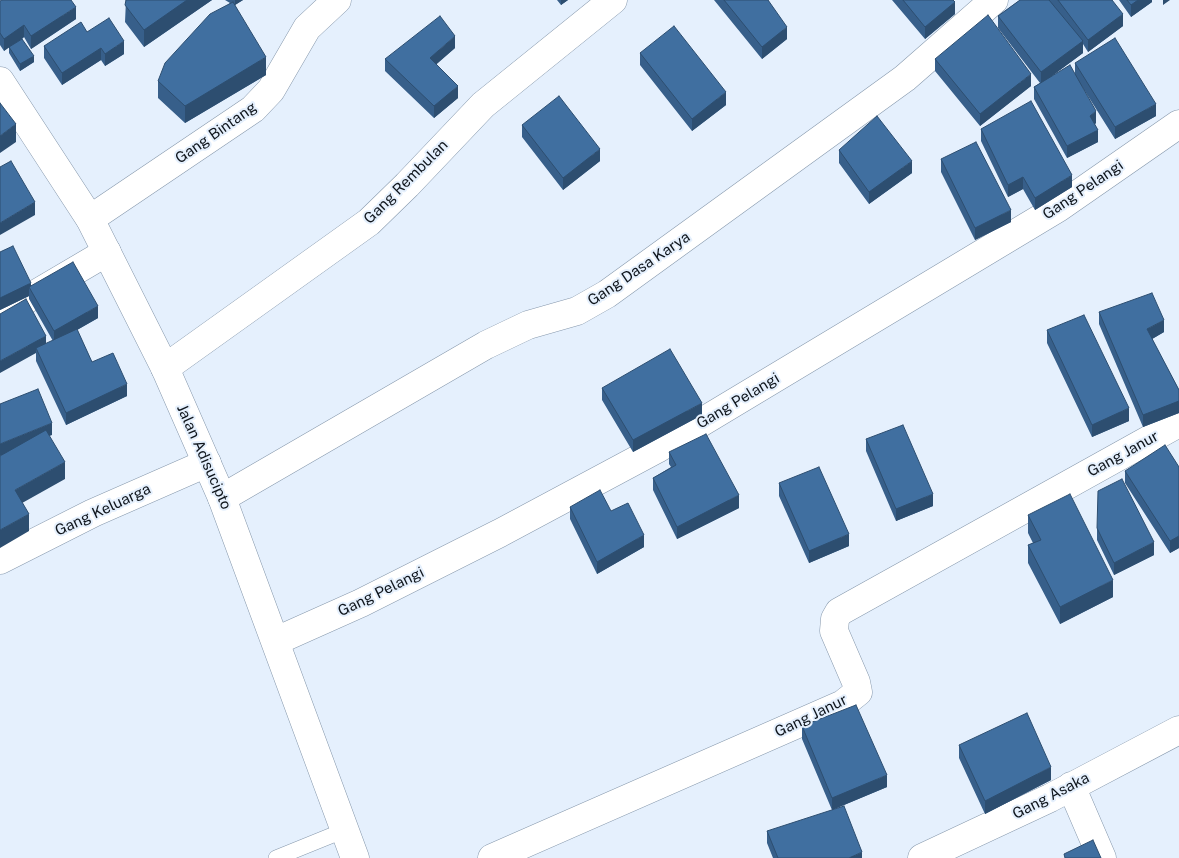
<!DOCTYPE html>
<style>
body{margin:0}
canvas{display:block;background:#e5f0fd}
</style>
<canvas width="1179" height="858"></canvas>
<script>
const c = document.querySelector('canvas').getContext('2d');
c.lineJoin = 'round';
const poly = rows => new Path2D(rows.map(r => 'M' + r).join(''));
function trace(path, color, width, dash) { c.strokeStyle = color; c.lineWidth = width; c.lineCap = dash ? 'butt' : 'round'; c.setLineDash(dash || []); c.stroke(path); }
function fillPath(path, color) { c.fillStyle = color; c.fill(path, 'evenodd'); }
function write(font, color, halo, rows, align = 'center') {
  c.font = font + ' "Public Sans",sans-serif'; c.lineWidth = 4; c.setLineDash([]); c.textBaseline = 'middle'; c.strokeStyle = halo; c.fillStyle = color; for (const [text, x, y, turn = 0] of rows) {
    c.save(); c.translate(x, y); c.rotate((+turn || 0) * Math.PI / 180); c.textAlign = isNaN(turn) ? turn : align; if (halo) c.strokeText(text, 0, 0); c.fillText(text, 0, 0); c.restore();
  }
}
const service = poly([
 [276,858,345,830]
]);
const minor = poly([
 [90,219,253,109,271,90,307,28,337,0],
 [0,315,107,252],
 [165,368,369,222,407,185,483,105,613,0],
 [222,498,486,345,528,325,577,311,607,294,905,78,994,0],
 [0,560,93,513,207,463],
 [276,641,361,603,500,533,657,449,1058,208,1179,124],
 [1071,786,1102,858],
 [492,858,843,704,858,692,856,682,834,631,835,619,839,612,1179,423],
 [922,858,1050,798,1179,730]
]);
const secondary = poly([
 [0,81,90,219,165,368,222,498,355,858]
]);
const wall = poly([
 [126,0,212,0,144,47,125,22],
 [225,0,243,0,235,5,266,75,185,123,158,98,158,81,230,3],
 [557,0,568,0,561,5],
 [714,0,768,0,787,39,762,59],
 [892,0,953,0,955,14,925,39],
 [1020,0,1112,0,1123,26,1088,52,1083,44,1083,53,1052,76,1075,74,1075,63,1156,116,1115,139,1081,85,1096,123,1095,124,1098,142,1067,158,1034,99,1034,87,1040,83,998,28,998,16],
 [1119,0,1152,0,1152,2,1131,17],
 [0,1,76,19,31,49,24,37,22,39,34,62,20,71,9,53,9,47,4,51,0,45],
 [87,32,124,54,105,66,101,60,62,85,44,58,44,46],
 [455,48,436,64,458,98,434,118,385,71,385,59],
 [640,53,726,105,692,131,640,65],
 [935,59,1031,86,980,126,935,71],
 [522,125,600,161,563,190,522,137],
 [981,129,1072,187,1035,210,1023,189,1008,197,981,141],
 [839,150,912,173,869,204,839,163],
 [941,159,1011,222,975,240,941,172],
 [0,252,31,286,98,318,77,330,92,362,127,396,66,425,36,361,36,353,0,314,46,344,53,341,29,299,29,296,0,310],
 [1099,312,1164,332,1152,339,1179,390,1179,413,1143,427,1099,324],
 [1047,330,1129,421,1092,437,1047,343],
 [602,388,702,415,633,452,602,400],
 [866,439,933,506,896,521,866,451],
 [669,452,739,508,677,539,653,490,653,478,671,467,669,464],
 [1179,467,1179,548,1170,553,1125,483,1125,471],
 [779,483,849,546,809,563,779,496],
 [570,507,611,511,644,547,597,574,570,519],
 [1028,515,1113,597,1060,624,1028,563,1028,545,1033,543,1028,533],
 [1097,528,1154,555,1114,575,1097,540],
 [802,726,887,787,832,810,802,739],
 [959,745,1051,780,985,814,959,758],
 [767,831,862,858,773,858,767,843]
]);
const shadedWall = poly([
 [187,0,212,0,144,47,144,30],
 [235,0,243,0,235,5],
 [561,0,568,0,561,5],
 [1138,0,1152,0,1152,2,1131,17,1131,5],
 [1163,0,1170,0,1163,5],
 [955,2,955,14,925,39,925,27],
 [76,7,76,19,31,49,31,36],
 [1123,14,1123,26,1088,52,1088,40],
 [24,25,24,37,4,51,4,39],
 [787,27,787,39,762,59,762,47],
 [455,36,455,48,430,70,430,58],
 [124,41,124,54,105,66,105,54],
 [1083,41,1083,53,1041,84,1041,72],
 [101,48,101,60,62,85,62,73],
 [34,56,34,62,20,71,20,64],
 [266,57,266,75,185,123,185,106],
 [1031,74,1031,86,980,126,980,114],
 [458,86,458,98,434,118,434,106],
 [726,92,726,105,692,131,692,119],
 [1156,104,1156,116,1115,139,1115,127],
 [1096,111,1096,123,1090,128,1090,116],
 [16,124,16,142,0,153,0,136],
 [1098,130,1098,142,1067,158,1067,146],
 [600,149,600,161,563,190,563,178],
 [912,161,912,173,869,204,869,192],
 [1072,175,1072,187,1035,210,1035,198],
 [1023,177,1023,189,1008,197,1008,185],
 [35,202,35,215,0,235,0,223],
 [1011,210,1011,222,975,240,975,228],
 [31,283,31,290,29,287,29,296,0,310,0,298],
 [98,306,98,318,54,343,54,331],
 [1164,320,1164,332,1147,342,1147,329],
 [46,336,46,348,36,348,36,353,0,373,0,361],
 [127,384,127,396,66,425,66,413],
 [1179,401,1179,413,1143,427,1143,415],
 [702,403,702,415,633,452,633,440],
 [1129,408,1129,421,1092,437,1092,425],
 [52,423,52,435,0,456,0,444],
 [65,462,65,479,15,507,15,490],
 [933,494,933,506,896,521,896,509],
 [739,495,739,508,677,539,677,527],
 [29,514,29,531,0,548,0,530],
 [849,534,849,546,809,563,809,551],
 [644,535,644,547,597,574,597,562],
 [1179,536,1179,548,1170,553,1170,541],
 [1154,542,1154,555,1114,575,1114,563],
 [1113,580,1113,597,1060,624,1060,607],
 [1051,767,1051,780,985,814,985,801],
 [887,775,887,787,832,810,832,798],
 [862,852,862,858,849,858]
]);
const building = poly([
 [2,0,71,0,76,7,31,36,24,25,4,39,0,33,0,1,2,0],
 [126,0,187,0,144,30,125,5,126,0],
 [724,0,768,0,787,27,762,47,724,0],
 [903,0,953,0,955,2,925,27,903,0],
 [1020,0,1049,0,1083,41,1041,72,998,16,1020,0],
 [1058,0,1112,0,1123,14,1088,40,1058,0],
 [1127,0,1138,0,1131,5,1127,0],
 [233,2,266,57,185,106,158,81,165,63,210,14,233,2],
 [988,15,1031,74,980,114,935,59,988,15],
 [440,16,455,36,430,58,458,86,434,106,385,59,440,16],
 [109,18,124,41,105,54,101,48,62,73,44,46,81,22,87,32,109,18],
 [674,26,726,92,692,119,640,53,674,26],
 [1115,38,1156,104,1115,127,1075,63,1115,38],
 [22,39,34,56,20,64,9,47,22,39],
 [1070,65,1096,111,1090,116,1098,130,1067,146,1034,87,1070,65],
 [559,96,600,149,563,178,522,125,559,96],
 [1031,101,1072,175,1035,198,1023,177,1008,185,981,129,1031,101],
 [0,103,16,124,0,136,0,103],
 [877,116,912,161,869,192,839,150,877,116],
 [976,142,1011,210,975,228,941,159,976,142],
 [11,161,35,202,0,223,0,167,11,161],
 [13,246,31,283,0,298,0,252,13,246],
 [73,262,98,306,54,331,29,287,73,262],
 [1152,293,1164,320,1147,329,1179,390,1179,401,1143,415,1099,312,1152,293],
 [26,299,46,336,0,361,0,314,26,299],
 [1084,315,1129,408,1092,425,1047,330,1084,315],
 [77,329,92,362,113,353,127,384,66,413,36,348,77,329],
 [670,349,702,403,633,440,602,388,670,349],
 [38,389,52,423,0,444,0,404,38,389],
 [903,425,933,494,896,509,866,439,903,425],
 [46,430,65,462,15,490,29,514,0,530,0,456,46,430],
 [706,434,739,495,677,527,653,478,676,465,669,452,706,434],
 [1165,445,1179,467,1179,536,1170,541,1125,471,1165,445],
 [819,467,849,534,809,551,779,483,819,467],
 [1122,479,1154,542,1114,563,1097,528,1098,491,1122,479],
 [600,490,611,511,628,503,644,535,597,562,570,507,600,490],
 [1070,494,1113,580,1060,607,1028,545,1041,540,1028,515,1070,494],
 [856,705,887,775,832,798,802,726,856,705],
 [1027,713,1051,767,985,801,959,745,1027,713],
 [844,806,862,852,849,858,778,858,767,831,844,806],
 [1093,840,1101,858,1065,858,1064,854,1093,840]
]);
const streetNames = [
 ["Gang Bintang",216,133,-35],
 ["Gang Rembulan",406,182,-45],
 ["Gang Pelangi",1083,190,-34],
 ["Gang Dasa Karya",639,269,-34],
 ["Gang Pelangi",738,401,-31],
 ["Gang Janur",1123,454,-29],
 ["Jalan Adisucipto",204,457,66],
 ["Gang Keluarga",103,510,-25],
 ["Gang Pelangi",381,592,-26],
 ["Gang Janur",811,716,-26],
 ["Gang Asaka",1051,796,-27]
];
trace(service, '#8698ac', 16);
trace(minor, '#8698ac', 29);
trace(secondary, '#8698ac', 29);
trace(service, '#fff', 15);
trace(minor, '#fff', 28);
trace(secondary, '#fff', 28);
fillPath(wall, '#375f8a');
fillPath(shadedWall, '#2d4e70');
fillPath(building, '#406fa0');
trace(building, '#2d4e70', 1);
write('15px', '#0f151c', '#e5f0fd', streetNames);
</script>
